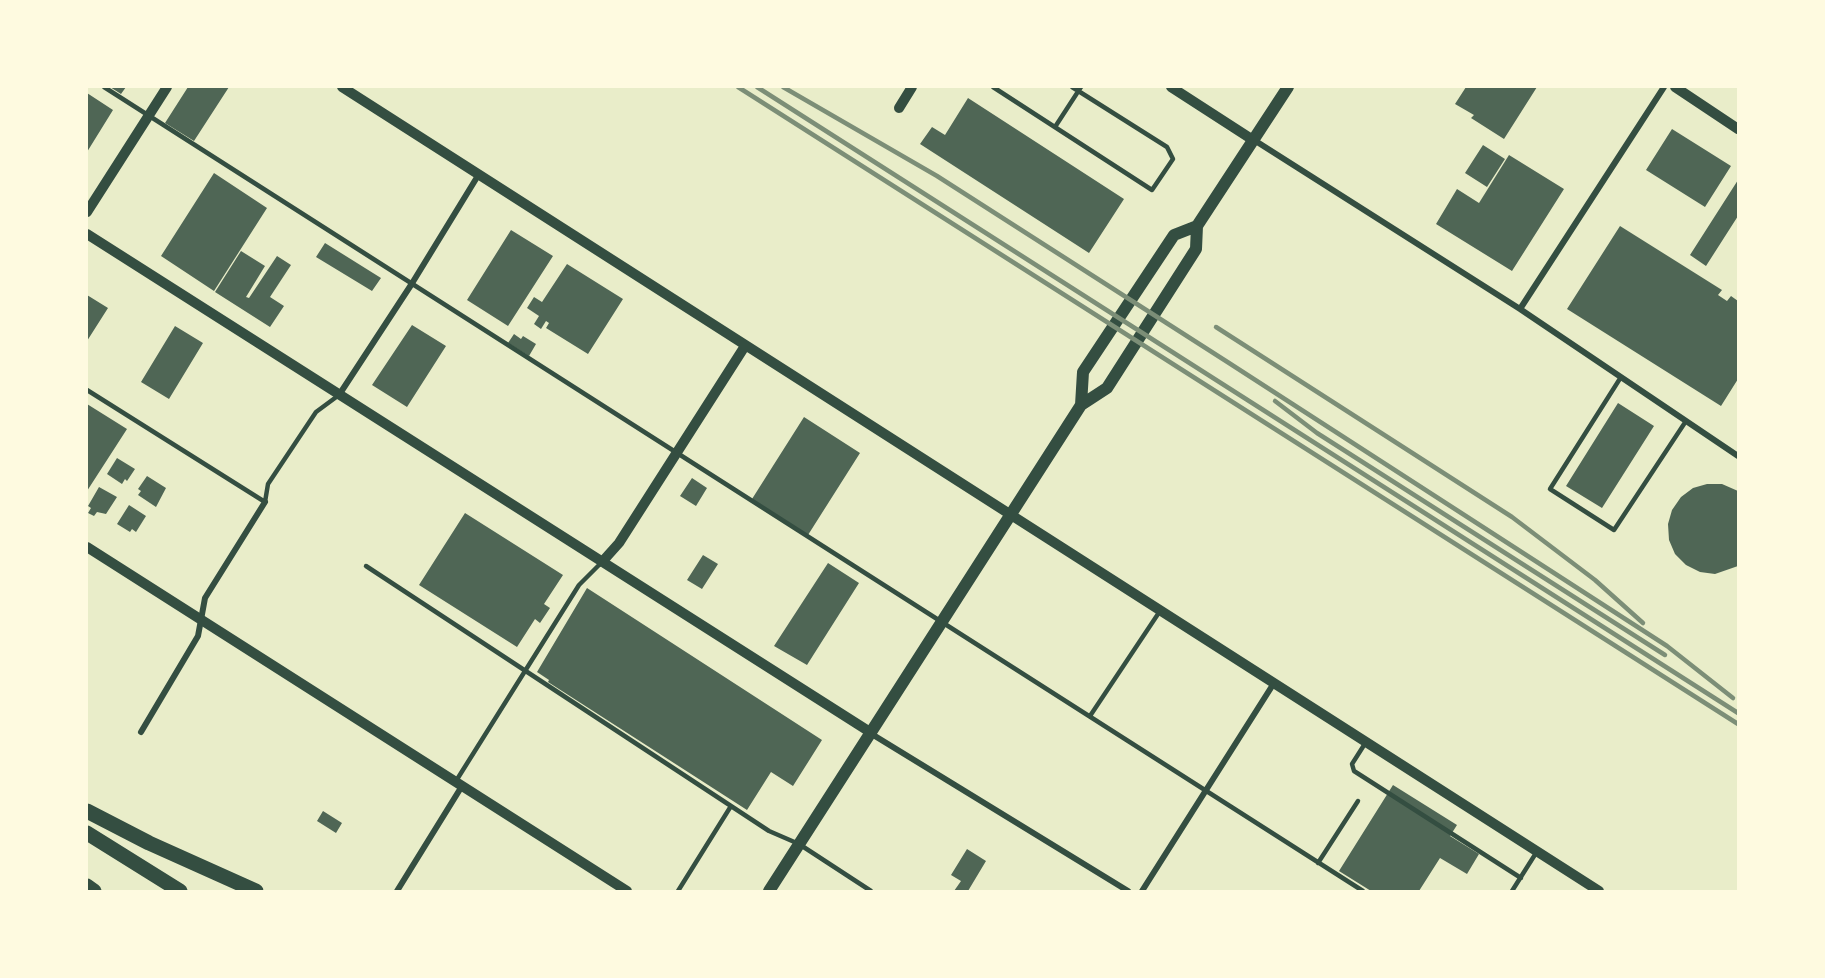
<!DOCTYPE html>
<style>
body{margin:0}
#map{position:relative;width:1825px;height:978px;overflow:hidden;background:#e9edc9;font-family:Commissioner,sans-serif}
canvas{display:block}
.frame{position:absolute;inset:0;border:88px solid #fefae0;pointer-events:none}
</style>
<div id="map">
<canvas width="1825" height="978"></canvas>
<div class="frame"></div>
</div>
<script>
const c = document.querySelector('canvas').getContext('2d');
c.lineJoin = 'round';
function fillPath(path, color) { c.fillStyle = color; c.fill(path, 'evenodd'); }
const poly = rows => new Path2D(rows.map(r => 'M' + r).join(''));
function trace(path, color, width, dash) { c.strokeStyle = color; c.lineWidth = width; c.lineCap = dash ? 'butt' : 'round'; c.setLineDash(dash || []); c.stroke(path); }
const building = poly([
 [110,87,126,87,121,94],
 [188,87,229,87,194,141,165,123],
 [1466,87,1537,87,1504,139,1471,118,1474,115,1455,104],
 [87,93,113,110,87,152],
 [968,98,1124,199,1089,253,920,144,932,127,945,135],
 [1672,129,1731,166,1705,207,1646,170],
 [1483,145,1505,159,1487,187,1465,173],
 [1509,155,1564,189,1512,271,1436,224,1457,189,1479,203],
 [214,173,267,208,214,291,161,256],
 [1738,180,1738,216,1706,266,1690,255],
 [1620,226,1722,290,1718,295,1727,301,1731,296,1738,301,1738,379,1721,406,1567,309],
 [511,230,553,256,508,326,467,300],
 [325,243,381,278,372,291,316,257],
 [241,251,265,266,246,297,249,298,277,256,291,265,270,297,284,306,270,327,215,292],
 [567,264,623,299,588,354,546,328,549,323,546,321,541,329,534,324,539,316,527,308,534,297,542,302],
 [87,295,108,308,87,341],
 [412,325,446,346,407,407,372,385],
 [175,326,203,343,169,399,141,382],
 [514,334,521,339,523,336,536,344,529,356,508,343],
 [1618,403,1654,426,1602,508,1566,486],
 [87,404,127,429,87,491],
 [804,417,860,453,808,535,752,499],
 [117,458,135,469,127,481,125,479,122,484,107,474],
 [147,476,166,488,156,507,138,495,141,491,138,489],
 [692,478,707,488,696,506,680,496],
 [1707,484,1722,484,1738,491,1738,566,1715,574,1700,572,1686,565,1675,554,1669,540,1668,524,1672,510,1681,497,1693,488],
 [99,487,117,497,106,514,97,512,94,516,88,513,91,508,88,506],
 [129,505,146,516,136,532,132,529,130,532,117,524],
 [465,513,563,575,544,604,550,608,540,623,535,619,517,647,419,585],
 [703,555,718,564,702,589,687,580],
 [828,563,859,583,807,665,774,646],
 [587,588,822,740,793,786,771,772,747,810,548,682,549,680,537,672],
 [1393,785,1457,825,1450,836,1479,854,1467,874,1440,858,1419,891,1371,891,1339,871],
 [323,811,342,823,336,833,317,821],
 [967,849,986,861,968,891,954,891,961,881,951,875]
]);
const service = poly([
 [104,87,1363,891],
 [993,87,1152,190,1173,159,1167,147,1072,87],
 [1055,127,1081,87],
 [1621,377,1550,489,1614,530,1686,421],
 [87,390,265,502,268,484,316,412,339,395],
 [366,566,769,831,799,844,871,891],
 [1090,716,1160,611],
 [1366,742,1352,764,1354,771,1521,878],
 [456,781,579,585,602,562],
 [1318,863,1358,801],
 [678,891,731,806],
 [1512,891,1536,853]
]);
const minor = poly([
 [1254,140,1520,309,1738,456],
 [1520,309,1664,87],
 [339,395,411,285,479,174],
 [141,732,198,636,205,598,265,502],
 [870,733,1128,891],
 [397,891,462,786],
 [1142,891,1274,683]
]);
const tertiary = poly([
 [342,87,1599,891],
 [1171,87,1253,140],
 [1675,87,1738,129],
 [899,108,912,87],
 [87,212,167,87],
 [87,234,870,732],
 [87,547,627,891],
 [602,562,619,543,745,346]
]);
const secondary = poly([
 [1081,405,1083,372,1174,235,1197,226],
 [769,891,1081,405,1107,388,1196,249,1197,226,1288,87]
]);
const motorway = poly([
 [87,811,149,843,256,891],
 [87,833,180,891],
 [87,886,94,891]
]);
const rail = poly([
 [738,87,1738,724],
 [757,87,1738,713],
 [783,87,937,176,1229,363,1667,646,1733,698],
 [1216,327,1512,517,1595,580,1643,623],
 [1275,401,1317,433,1665,655]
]);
fillPath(building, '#4f6655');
trace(service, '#344e41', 4.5);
trace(minor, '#344e41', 6);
trace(tertiary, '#344e41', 10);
trace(secondary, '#344e41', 12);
trace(motorway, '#344e41', 15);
trace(rail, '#7c8e77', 4.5);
</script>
